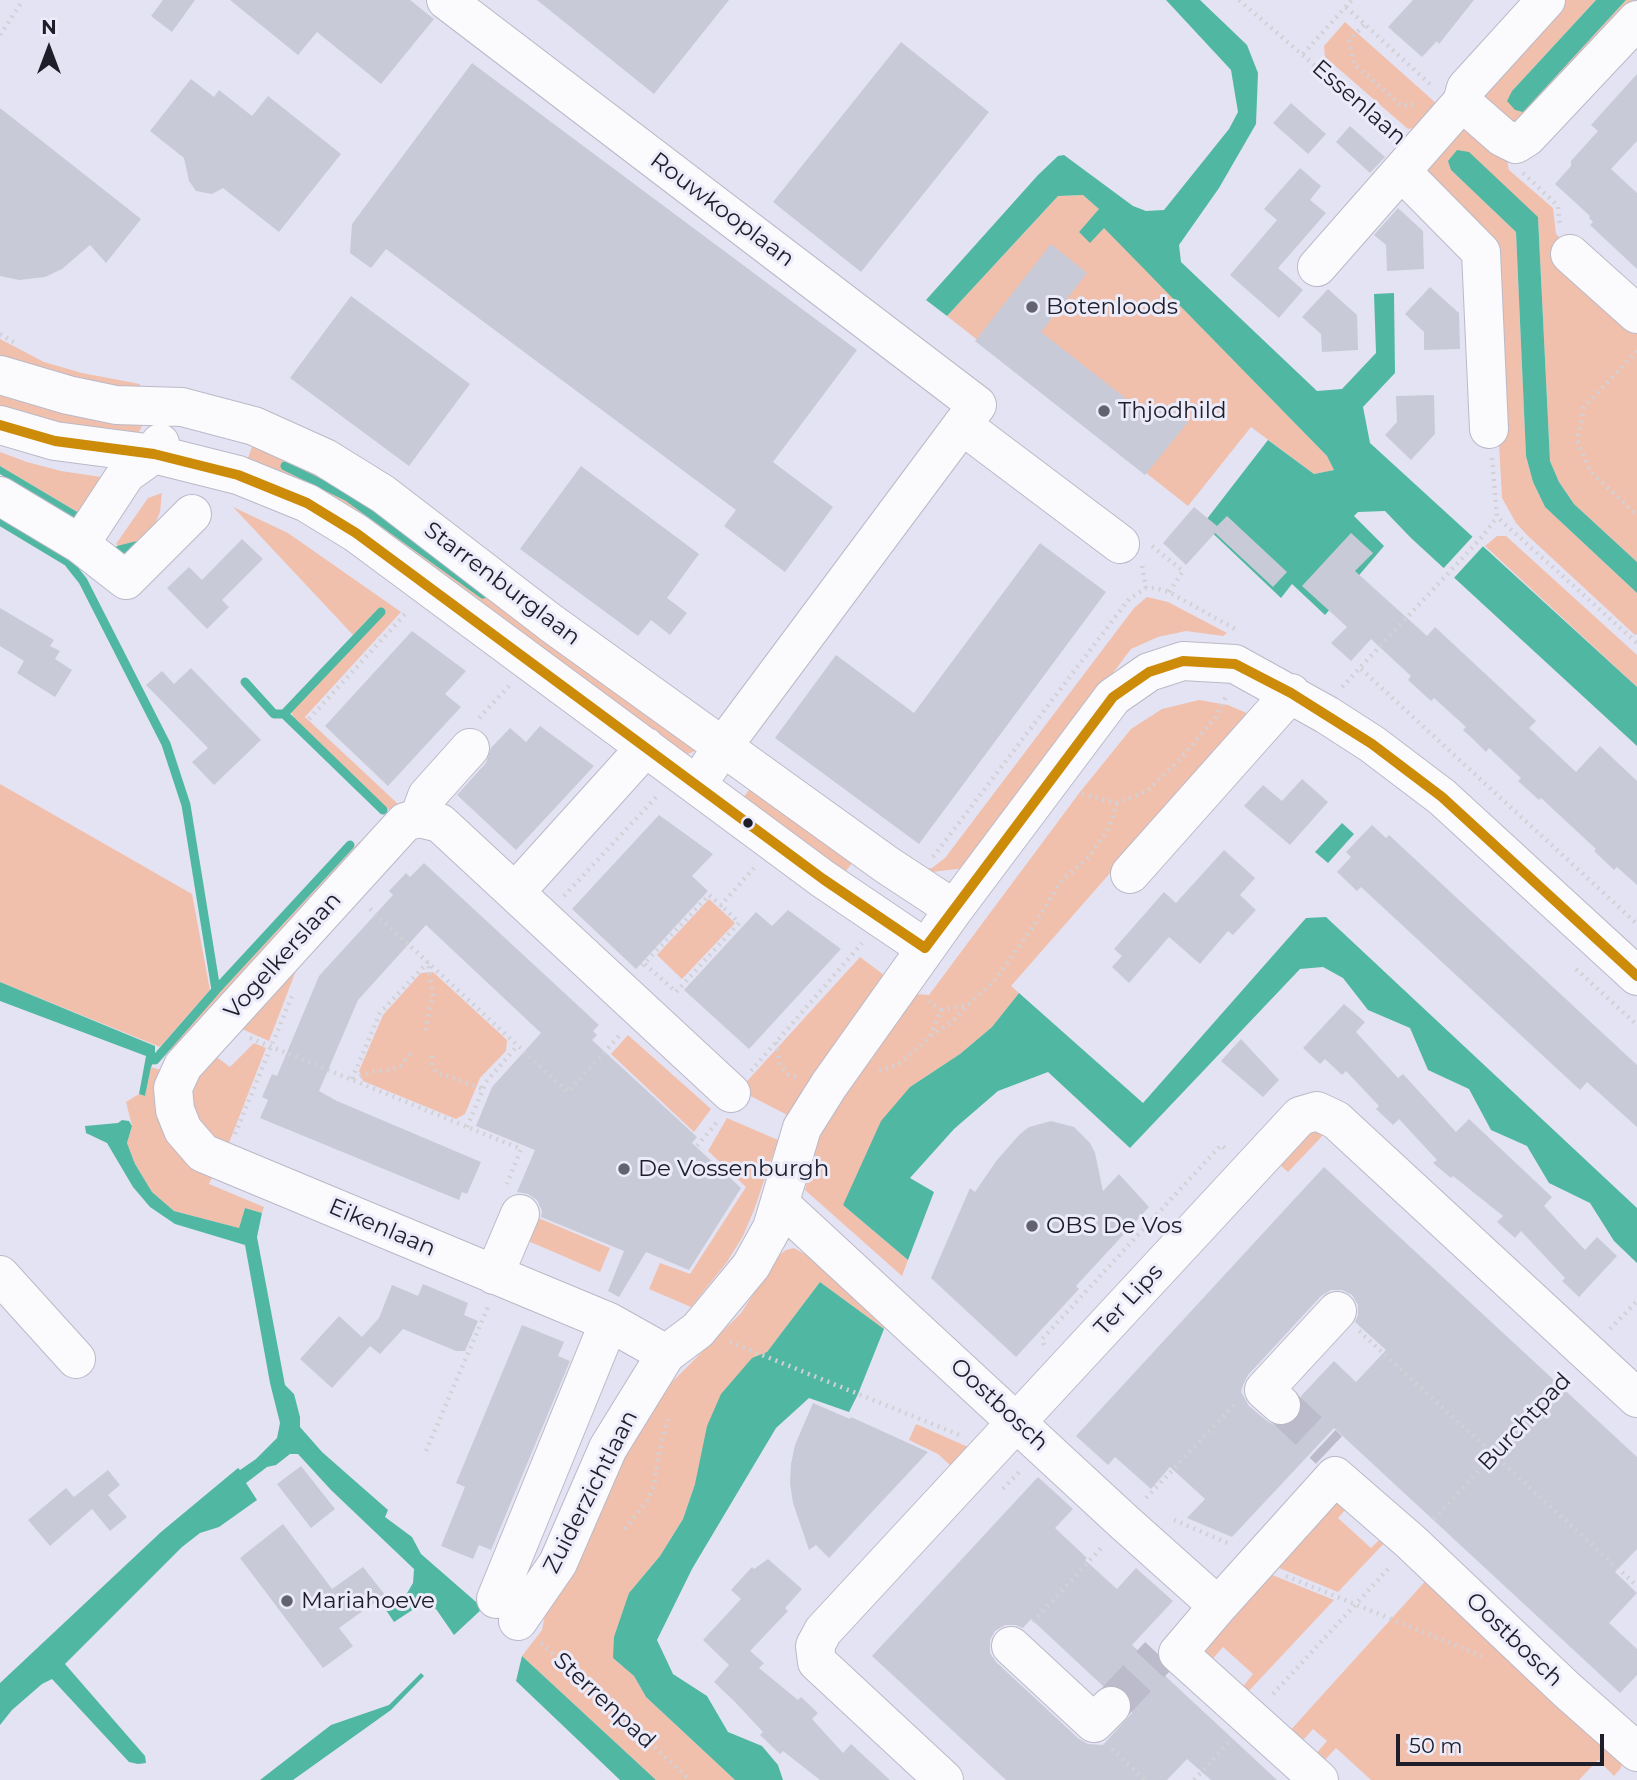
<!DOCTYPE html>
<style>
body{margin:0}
#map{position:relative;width:1637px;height:1780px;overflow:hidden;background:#e4e3f3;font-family:Montserrat,sans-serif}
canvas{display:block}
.north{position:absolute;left:14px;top:14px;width:70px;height:70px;-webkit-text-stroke:5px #ecebfa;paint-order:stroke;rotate:0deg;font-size:19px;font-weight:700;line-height:28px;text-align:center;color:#1e1d2a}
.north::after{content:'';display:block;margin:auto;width:24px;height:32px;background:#1e1d2a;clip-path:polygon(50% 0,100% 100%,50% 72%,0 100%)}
.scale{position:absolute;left:1396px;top:1734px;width:208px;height:32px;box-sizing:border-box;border:4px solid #1e1d2a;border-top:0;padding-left:9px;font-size:21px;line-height:24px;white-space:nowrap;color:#1e1d2a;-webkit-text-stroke:5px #ecebfa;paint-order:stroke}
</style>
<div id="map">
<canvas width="1637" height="1780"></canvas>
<div class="north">N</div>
<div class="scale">50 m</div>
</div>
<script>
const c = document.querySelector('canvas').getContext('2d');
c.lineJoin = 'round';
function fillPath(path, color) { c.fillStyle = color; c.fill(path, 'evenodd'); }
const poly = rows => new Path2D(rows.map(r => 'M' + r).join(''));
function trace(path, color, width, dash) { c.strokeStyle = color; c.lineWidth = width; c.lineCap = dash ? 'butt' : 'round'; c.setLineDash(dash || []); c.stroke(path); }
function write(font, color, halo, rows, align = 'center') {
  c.font = font + ' Montserrat,sans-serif'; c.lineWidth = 6; c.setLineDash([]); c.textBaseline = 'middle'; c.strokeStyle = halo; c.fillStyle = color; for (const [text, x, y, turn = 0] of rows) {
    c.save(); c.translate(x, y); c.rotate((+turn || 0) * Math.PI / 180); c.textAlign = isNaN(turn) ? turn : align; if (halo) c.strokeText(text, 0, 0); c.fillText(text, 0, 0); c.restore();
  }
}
const green = poly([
 [1561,0,1596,0,1512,91,1515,110,1523,111,1626,0,1637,0,1637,11,1518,133,1479,92],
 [1345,22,1437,104,1419,127,1408,129,1325,57,1324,46],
 [1465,122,1507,160,1509,170,1553,208,1556,234,1564,242,1553,255,1637,333,1637,562,1574,504,1559,482,1550,461,1538,217,1451,170,1516,232,1526,456,1533,482,1545,507,1637,593,1637,634,1635,635,1527,535,1516,523,1502,498,1488,243,1422,178,1455,123],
 [1083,195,1100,209,1079,232,1090,242,1104,227,1327,456,1334,470,1314,474,1251,427,1188,506,947,316,1058,196],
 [0,339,44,362,82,373,140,384,139,395,0,357],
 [0,390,137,415,142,426,136,438,0,414],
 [256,436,283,446,696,742,695,751,683,756,245,466],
 [0,452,27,462,61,471,108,478,79,513,0,466],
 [162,493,160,512,152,531,146,537,133,544,120,547,116,544,148,498],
 [233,507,288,533,401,612,305,717,398,804,392,811,386,808,294,718,291,712,385,612,379,608,353,635],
 [1497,536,1506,536,1637,655,1637,687,1485,546],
 [1147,597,1168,602,1227,633,1223,636,1186,631,1158,637,1131,649,966,868,923,873,921,869,932,868,945,858,1134,608],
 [1199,700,1228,705,1256,717,1240,725,1011,986,1019,993,992,1027,960,1054,910,1087,843,1205,908,1260,902,1276,805,1190,819,1133,914,994,929,995,1080,792,1131,729,1162,709],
 [757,779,859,854,839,880,738,805],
 [0,784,192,894,210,990,160,1047,0,982],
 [360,841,367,847,176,1054,168,1048],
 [709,899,735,923,682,979,657,955],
 [860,957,888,978,795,1119,739,1090],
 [297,968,269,1041,235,1026],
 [433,972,507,1040,506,1051,480,1078,465,1114,456,1119,363,1081,359,1071,383,1015,421,973],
 [628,1035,711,1109,694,1132,611,1054],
 [254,1043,266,1048,225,1153,192,1130,189,1078,210,1052,230,1067],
 [151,1067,168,1072,215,1171,209,1184,264,1207,262,1213,245,1208,239,1228,174,1211,152,1192,135,1164,127,1143,132,1126,126,1102,139,1094,145,1096],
 [727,1118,778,1140,754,1210,743,1236,727,1262,691,1307,649,1289,660,1263,690,1274,746,1187,708,1151],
 [1330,1128,1288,1172,1274,1160,1301,1130],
 [536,1217,610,1248,600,1272,526,1240],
 [794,1248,810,1257,889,1320,884,1329,820,1282,767,1352,695,1484,683,1519,660,1556,629,1593,613,1658,634,1676,646,1697,735,1780,656,1780,522,1656,542,1630,545,1615,634,1434,669,1385,741,1313,778,1256,786,1250],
 [916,1424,968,1447,951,1466,938,1454,909,1440],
 [1328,1499,1352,1502,1338,1518,1371,1548,1386,1533,1389,1538,1338,1592,1267,1563],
 [1260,1570,1334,1600,1246,1694,1241,1689,1253,1674,1223,1647,1210,1662,1202,1652],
 [1430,1576,1622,1761,1621,1768,1614,1776,1598,1760,1579,1780,1371,1780,1336,1748,1322,1763,1314,1756,1327,1741,1313,1729,1299,1745,1287,1734]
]);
const water = poly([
 [1166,0,1200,0,1247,45,1258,73,1256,124,1219,188,1179,245,1181,262,1317,391,1342,389,1376,353,1374,294,1394,293,1395,373,1363,407,1370,443,1637,687,1637,746,1411,538,1385,511,1358,512,1354,516,1384,546,1325,615,1292,584,1281,598,1203,524,1268,440,1314,474,1334,470,1327,456,1104,228,1090,243,1079,232,1099,209,1083,195,1058,196,947,316,926,300,1038,175,1058,156,1064,155,1133,206,1146,211,1164,210,1229,129,1238,112,1231,70],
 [1596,0,1626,0,1523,112,1515,110,1507,101,1512,91],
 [1457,150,1469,152,1538,217,1550,461,1559,482,1574,504,1637,562,1637,593,1545,507,1533,482,1526,456,1516,232,1451,170,1448,161],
 [0,466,79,513,75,521,0,474],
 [1342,823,1354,834,1328,863,1315,852],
 [1326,917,1637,1208,1637,1263,1614,1241,1590,1203,1549,1183,1527,1146,1491,1130,1469,1089,1428,1070,1410,1028,1368,1010,1343,978,1323,967,1300,969,1130,1148,1048,1072,998,1091,954,1129,910,1178,934,1192,908,1260,843,1205,881,1121,910,1087,960,1054,992,1027,1019,993,1143,1103,1306,918],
 [0,982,155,1046,155,1060,151,1067,145,1096,139,1094,146,1056,0,1001],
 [122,1120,129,1121,132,1126,127,1143,135,1164,152,1192,174,1211,239,1228,245,1208,262,1213,257,1237,285,1385,294,1394,300,1417,300,1427,322,1452,388,1510,385,1517,412,1537,421,1554,483,1608,454,1635,436,1609,428,1606,417,1607,394,1622,386,1610,406,1595,413,1583,414,1569,331,1490,298,1454,290,1454,276,1465,267,1467,246,1483,257,1500,219,1527,200,1533,182,1547,65,1664,145,1756,146,1763,138,1764,129,1762,52,1679,42,1684,12,1710,0,1725,0,1683,161,1532,238,1468,240,1470,256,1459,277,1438,280,1423,270,1383,245,1245,175,1224,150,1207,133,1187,107,1143,86,1133,85,1126,118,1123],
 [820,1282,884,1329,858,1394,849,1412,809,1398,776,1428,692,1569,657,1640,673,1674,707,1696,728,1732,762,1746,778,1765,783,1780,735,1780,646,1697,634,1676,613,1658,614,1637,629,1593,660,1556,683,1519,695,1484,707,1426,721,1394,752,1358,767,1352],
 [522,1656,656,1780,620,1780,516,1681],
 [421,1673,424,1676,391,1710,293,1780,260,1780,331,1725,389,1705]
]);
const pier = poly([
 [1475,534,1486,543,1452,580,1441,571]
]);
const stream = poly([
 [285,466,348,497,483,594],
 [0,521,68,562,83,581,166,744,186,805,216,990],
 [119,550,139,545],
 [381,612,284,714,383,810],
 [245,682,274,714,284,714],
 [155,1060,216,990,350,845]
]);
const building = poly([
 [163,0,195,0,172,32,151,16],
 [230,0,410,0,434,19,381,84,317,32,298,55],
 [537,0,729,0,654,94],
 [1413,0,1474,0,1439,44,1437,41,1422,57,1388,27],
 [901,42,989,112,861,272,773,202],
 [472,63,857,350,773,462,833,507,785,572,724,526,736,510,386,249,371,268,350,253,352,224],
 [1637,74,1637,141,1611,169,1637,193,1637,269,1590,225,1593,222,1589,218,1590,216,1555,184,1571,166,1571,161,1598,131,1591,125],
 [191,79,214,97,219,90,252,116,268,96,341,154,279,232,223,188,212,194,196,191,189,181,184,158,150,131],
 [1291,103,1326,134,1308,154,1273,123],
 [0,108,141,219,106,263,90,245,62,269,45,277,19,280,0,276],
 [1350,126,1385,157,1370,173,1336,142],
 [1300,168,1321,186,1310,200,1326,213,1278,268,1303,290,1279,318,1230,275,1277,220,1264,209],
 [1398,208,1423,231,1424,269,1387,271,1386,245,1374,235],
 [1051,244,1087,273,1041,332,1152,419,1164,404,1188,422,1145,475,975,341],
 [1430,287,1459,313,1460,349,1424,350,1424,332,1405,314],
 [1328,289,1357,315,1358,350,1322,352,1321,334,1302,317],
 [351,296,470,384,409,466,290,378],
 [1434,395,1435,434,1411,460,1385,435,1397,422,1396,396],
 [581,466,699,554,667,598,687,613,670,635,651,620,638,636,520,549],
 [1194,507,1217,526,1227,516,1287,572,1273,587,1215,533,1186,565,1163,543],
 [1351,533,1373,553,1355,571,1427,636,1435,627,1536,721,1529,728,1576,772,1600,746,1637,781,1637,885,1617,867,1614,870,1594,851,1596,849,1541,798,1539,800,1518,781,1521,778,1489,748,1486,752,1475,741,1463,730,1466,727,1434,698,1431,701,1408,680,1411,676,1371,639,1351,661,1331,643,1347,627,1302,586],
 [242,539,263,559,222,600,229,607,207,629,167,588,189,567,202,580],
 [1040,543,1106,592,919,844,775,738,836,655,914,713],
 [0,608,54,640,50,646,60,651,55,659,72,670,55,697,17,673,24,661,0,646],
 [412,631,466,671,445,694,461,707,388,786,325,726],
 [191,668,261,740,214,785,192,762,208,748,146,685,162,671,174,684],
 [540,726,594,766,516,850,457,795,486,763,491,748,510,728,526,742],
 [1302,779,1328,802,1290,845,1244,806,1263,785,1282,801],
 [659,815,713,854,692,876,708,891,636,969,572,909],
 [1372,825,1386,838,1389,835,1637,1065,1637,1127,1587,1082,1580,1090,1361,887,1357,891,1337,872,1351,857,1346,852],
 [1224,850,1255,878,1240,895,1256,910,1233,935,1228,931,1200,964,1169,937,1129,983,1112,967,1122,956,1114,949,1164,892,1176,903],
 [424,863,599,1025,593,1031,597,1035,592,1040,697,1137,692,1143,741,1188,689,1270,646,1252,619,1297,608,1291,624,1251,541,1217,542,1211,537,1200,528,1194,517,1192,535,1150,476,1126,492,1087,541,1033,426,925,358,1000,319,1091,337,1101,481,1162,467,1194,462,1192,459,1200,260,1118,268,1100,262,1097,272,1074,277,1076,319,976,393,895,389,891,406,873,410,877],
 [788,910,841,949,749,1049,684,990,756,912,772,926],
 [1344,1004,1365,1022,1356,1032,1398,1078,1403,1074,1456,1132,1469,1119,1552,1197,1544,1206,1585,1250,1597,1237,1617,1256,1579,1297,1562,1281,1565,1278,1521,1231,1515,1238,1497,1222,1503,1216,1453,1176,1451,1178,1433,1163,1437,1160,1399,1119,1393,1125,1376,1109,1379,1106,1346,1071,1342,1075,1325,1059,1320,1064,1303,1048],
 [1241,1039,1279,1080,1263,1097,1221,1061],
 [1051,1121,1074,1127,1090,1143,1095,1153,1103,1191,1119,1174,1149,1207,1076,1286,1079,1289,1016,1357,931,1278,970,1188,975,1192,997,1160,1020,1134,1029,1127],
 [1324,1167,1637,1457,1637,1549,1615,1572,1637,1593,1609,1623,1637,1649,1637,1675,1620,1693,1334,1428,1232,1537,1187,1518,1205,1499,1170,1467,1151,1489,1115,1457,1108,1465,1076,1436],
 [1331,1290,1342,1290,1352,1295,1358,1305,1358,1315,1355,1322,1386,1350,1356,1382,1334,1361,1301,1396,1302,1409,1297,1420,1287,1426,1276,1426,1267,1421,1249,1406,1241,1392,1243,1385,1248,1375,1321,1296],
 [423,1284,468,1303,464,1315,478,1321,465,1351,456,1351,403,1329,380,1354,370,1346,332,1388,300,1359,339,1316,362,1337,379,1318,392,1285,418,1296],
 [522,1325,564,1342,558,1356,570,1361,491,1550,479,1545,473,1559,441,1546,465,1487,456,1483],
 [813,1403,850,1419,851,1417,928,1452,829,1558,816,1545,809,1550,793,1503,790,1483,791,1464,795,1445],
 [301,1466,335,1509,311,1528,277,1484],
 [108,1470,120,1485,108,1495,127,1517,110,1531,92,1509,50,1546,28,1520,66,1488,74,1497],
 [1038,1477,1073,1509,1055,1528,1087,1558,1085,1560,1117,1589,1136,1568,1173,1601,1132,1645,1277,1780,1211,1780,1187,1759,1167,1780,1006,1780,872,1656],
 [1031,1619,1103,1686,1117,1685,1126,1690,1132,1700,1132,1713,1103,1745,1088,1744,1079,1739,996,1662,990,1653,990,1640,995,1631,1005,1625,1015,1625,1023,1628],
 [283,1524,332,1589,363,1567,385,1595,339,1628,353,1646,323,1668,240,1558],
 [768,1559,802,1589,785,1608,788,1611,750,1651,764,1663,759,1668,798,1700,801,1697,818,1713,812,1719,843,1753,851,1744,890,1780,820,1780,783,1751,780,1754,760,1735,763,1732,734,1701,714,1682,729,1665,703,1640,741,1599,731,1590,752,1567,754,1569]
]);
const minorTunnel = poly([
 [1281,1405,1329,1450],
 [1111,1706,1159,1655]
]);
const path = poly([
 [1239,0,1394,134],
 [1346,7,1433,87],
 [1364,25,1349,41,1354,64,1402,106,1418,104],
 [0,35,23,0],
 [1303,54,1352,0],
 [1523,173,1558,206,1560,226],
 [0,334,17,344],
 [1637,351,1584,407,1577,441,1591,472,1637,515],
 [1492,458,1497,517,1637,643],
 [1152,546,1183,571,1169,592],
 [1142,566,1146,588],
 [1361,669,1637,924],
 [1342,687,1482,537,1497,517],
 [479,718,509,686],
 [309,719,408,611],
 [1082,794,1117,803,1147,791,1181,758,1215,718,1227,695],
 [933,857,1129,599,1146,588,1155,588,1169,592,1237,630],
 [564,896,658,795],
 [370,909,568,1092,621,1034],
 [645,964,676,992,739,923,721,905],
 [642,966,709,895,721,905,754,868],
 [1576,969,1637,1025],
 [941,1010,969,1004,995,980,1034,925,1063,879,1089,857,1109,828,1117,803],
 [425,1030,433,997,428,963],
 [931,1036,953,1021,969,1004],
 [250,1038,521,1149,507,1184],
 [776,1042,780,1065,788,1074,796,1077],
 [432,1056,432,1065,436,1072,483,1089],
 [879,1070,898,1065,930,1037,941,1010,929,1001],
 [751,1071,862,943],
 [352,1079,380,1013,428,962],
 [353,1079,375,1071,390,1070,401,1065,413,1050],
 [467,1127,486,1082,518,1045],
 [235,1134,292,996],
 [697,1146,717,1122],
 [1610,1329,1637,1301],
 [1359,1331,1637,1586],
 [730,1342,962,1436],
 [1044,1345,1042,1339,1221,1145,1227,1150],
 [426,1451,488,1307],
 [1003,1489,1021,1470],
 [1146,1498,1236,1403],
 [1434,1519,1566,1377],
 [1174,1520,1230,1544],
 [625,1529,647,1501,654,1486,659,1452,668,1419],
 [1286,1576,1482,1656],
 [1033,1622,1103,1546],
 [541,1643,690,1780],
 [1273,1694,1390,1567],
 [1112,1749,1145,1780],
 [1194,1780,1229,1742]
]);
const minor = poly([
 [446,0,977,405,723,746,697,785],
 [1462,102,1502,137,1516,144,1527,137,1637,20],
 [1402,172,1481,252,1489,429],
 [1570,254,1637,314],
 [1317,267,1462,102,1466,88,1546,0],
 [0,375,68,395,116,405,182,407,254,426,325,458,383,494,551,623,887,865,954,909],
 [0,425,55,441,154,454,238,475,307,503,356,533,823,879,925,948],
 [962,425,1120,544],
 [0,496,80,544,126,580,192,514],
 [80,544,126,474,154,454,160,443],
 [419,818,427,796,470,748],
 [1130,874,1291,693],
 [516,891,646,747],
 [780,1204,1124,1522,1218,1606,1178,1653,1319,1780],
 [0,1275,76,1359],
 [494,1275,520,1214],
 [666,1354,609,1322,203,1153,183,1130,175,1110,173,1088,183,1066,405,822,419,818,440,823,731,1093],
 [1281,1405,1264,1390,1337,1311],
 [496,1599,609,1322],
 [1218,1606,1335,1476,1411,1542,1567,1690,1637,1752],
 [518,1621,558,1563,608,1448,666,1354,698,1330,751,1266,772,1228,802,1128,829,1085,954,909,1113,697,1149,672,1183,661,1235,664,1327,715,1372,744,1442,797,1637,976],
 [1011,1646,1094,1723,1111,1706],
 [944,1780,817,1662,815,1646,823,1631,1300,1116,1317,1111,1336,1120,1637,1398]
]);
const bus1 = poly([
 [0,425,55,441,154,454,238,475,307,503,356,533,823,879,925,948,1113,697,1149,672,1183,661,1235,664,1291,693,1372,744,1442,797,1637,976]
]);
const markers = [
 [1032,307,7,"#636270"],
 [1104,411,7,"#636270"],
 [748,823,6,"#1e1d2a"],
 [624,1169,7,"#636270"],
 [1032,1226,7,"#636270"],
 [287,1601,7,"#636270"]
];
const streetNames = [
 ["Essenlaan",1359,103,41],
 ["Rouwkooplaan",722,210,37],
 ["Starrenburglaan",502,584,37],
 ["Vogelkerslaan",283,956,-48],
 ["Eikenlaan",382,1228,23],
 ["Ter Lips",1129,1300,-47],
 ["Oostbosch",999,1405,43],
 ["Burchtpad",1525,1422,-47],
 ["Zuiderzichtlaan",591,1492,-63],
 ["Oostbosch",1514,1640,44],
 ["Sterrenpad",604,1701,43]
];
const poiNames = [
 ["Botenloods",1046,307],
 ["Thjodhild",1118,411],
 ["De Vossenburgh",638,1169],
 ["OBS De Vos",1046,1226],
 ["Mariahoeve",301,1601]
];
fillPath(green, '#f1c0ad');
fillPath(water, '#50b8a2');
fillPath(pier, '#e4e3f3');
trace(stream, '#50b8a2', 9);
fillPath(building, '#c8cad7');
trace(minorTunnel, '#bcbbcb', 38, [38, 19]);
trace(minor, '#bab9c8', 40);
trace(path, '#d1d1d6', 4.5, [2, 5]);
trace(minor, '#fbfbfd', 38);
trace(bus1, '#cc8b08', 10);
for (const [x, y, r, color] of markers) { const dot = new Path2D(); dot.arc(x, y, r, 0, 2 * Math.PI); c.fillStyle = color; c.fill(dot); trace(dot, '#ecebfa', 2.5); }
write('23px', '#1e1d2a', '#ecebfa', streetNames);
write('23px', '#1e1d2a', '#ecebfa', poiNames, 'left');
</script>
